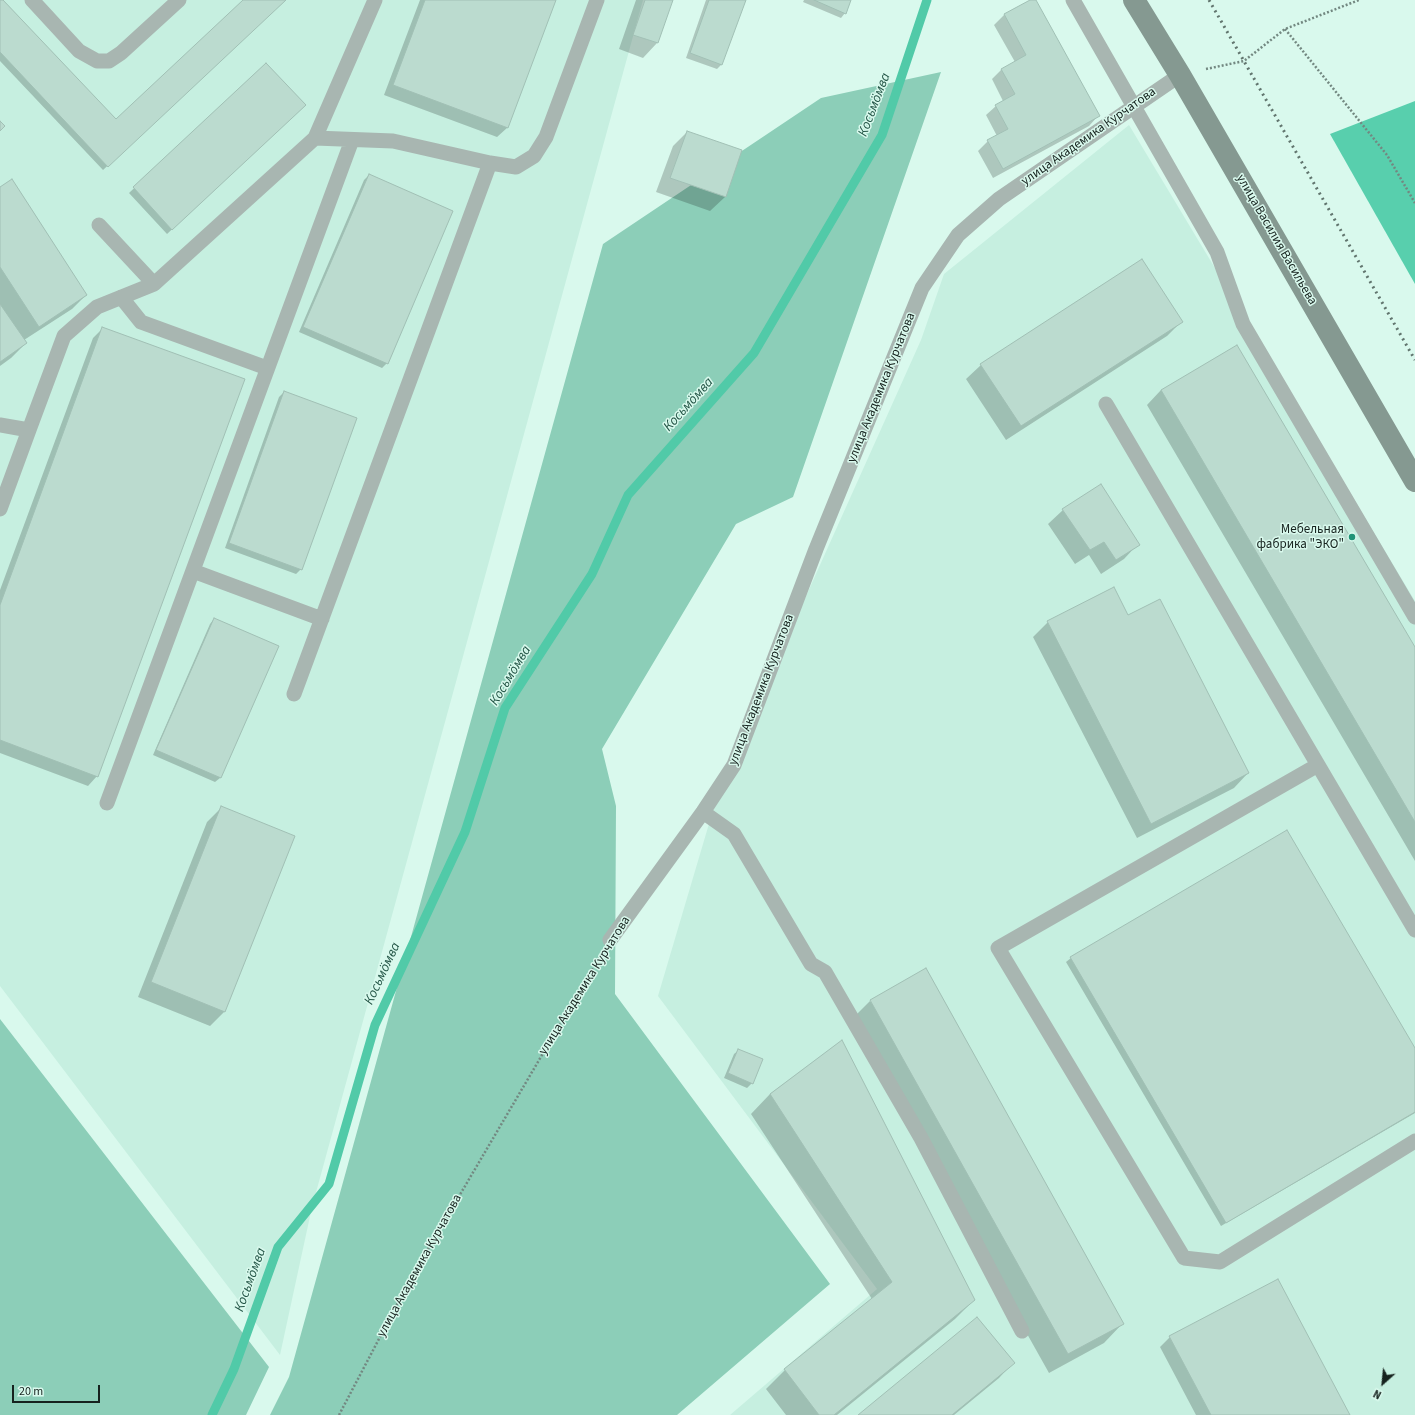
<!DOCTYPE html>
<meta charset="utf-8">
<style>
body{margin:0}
#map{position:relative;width:1415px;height:1415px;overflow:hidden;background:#d9f9ed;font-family:"Source Sans 3",sans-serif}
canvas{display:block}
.north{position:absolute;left:1363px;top:1363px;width:40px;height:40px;-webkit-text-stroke:3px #d9f9ed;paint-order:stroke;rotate:207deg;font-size:11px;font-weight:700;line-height:16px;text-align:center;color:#16221e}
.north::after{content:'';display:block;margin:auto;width:14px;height:18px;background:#16221e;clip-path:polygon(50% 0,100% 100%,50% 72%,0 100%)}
.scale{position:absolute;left:12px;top:1385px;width:88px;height:18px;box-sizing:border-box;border:2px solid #16221e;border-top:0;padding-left:5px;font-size:12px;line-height:14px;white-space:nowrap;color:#16221e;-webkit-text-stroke:3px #d9f9ed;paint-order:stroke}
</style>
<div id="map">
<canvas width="1415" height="1415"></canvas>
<div class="north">N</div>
<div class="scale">20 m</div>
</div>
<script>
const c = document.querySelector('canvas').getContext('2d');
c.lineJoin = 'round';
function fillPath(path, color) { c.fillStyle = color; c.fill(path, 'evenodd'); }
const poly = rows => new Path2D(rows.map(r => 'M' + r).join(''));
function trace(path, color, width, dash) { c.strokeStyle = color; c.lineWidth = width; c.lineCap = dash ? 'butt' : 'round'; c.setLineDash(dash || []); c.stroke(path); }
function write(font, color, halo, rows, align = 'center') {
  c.font = font + ' "Source Sans 3",sans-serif'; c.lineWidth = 3; c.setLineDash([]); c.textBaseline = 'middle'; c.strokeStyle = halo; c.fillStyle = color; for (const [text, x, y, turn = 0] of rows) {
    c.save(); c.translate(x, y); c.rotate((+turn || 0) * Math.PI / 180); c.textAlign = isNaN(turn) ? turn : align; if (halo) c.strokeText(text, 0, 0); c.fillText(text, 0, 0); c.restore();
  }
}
const built = poly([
 [0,0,643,0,312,1207,280,1355,0,986],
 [1129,125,1415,601,1415,1415,730,1415,877,1289,658,996,719,790,921,340,944,274]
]);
const green = poly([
 [941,72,793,497,736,524,602,749,616,806,615,994,830,1284,677,1415,270,1415,289,1377,603,244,821,98],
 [0,1019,269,1367,246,1415,0,1415]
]);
const forest = poly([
 [1415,101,1415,284,1330,134]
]);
const shadow = poly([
 [0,0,2,0,116,121,244,0,285,0,103,170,0,61],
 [420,0,555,0,507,128,497,137,384,95],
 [636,0,672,0,657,43,643,58,619,49],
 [706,0,745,0,721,65,717,69,686,58],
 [804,0,850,0,845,13,841,18,803,2],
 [1032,0,1035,0,1098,116,1089,126,993,178,978,151,988,141,997,136,986,115,996,106,1003,101,992,79,1001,70,1015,62,994,25,1004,15],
 [266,64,305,105,167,234,129,193],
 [687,132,741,151,725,197,710,211,656,192,673,146],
 [369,175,387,363,382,368,299,332,364,180],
 [0,188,86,295,72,309,24,340,26,343,11,358,0,366],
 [1181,322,1167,336,1006,440,966,379,981,365],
 [103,328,97,776,88,786,0,753,0,590,93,338],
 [1161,390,1415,649,1415,861,1147,405],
 [284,392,301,569,296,574,225,548,279,397],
 [1063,510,1138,544,1124,559,1101,574,1089,555,1075,564,1048,524],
 [1128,616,1248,773,1234,788,1137,838,1033,637,1048,622],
 [214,619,277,647,220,778,215,782,153,755,210,624],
 [222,807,225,1011,210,1026,138,997,207,822],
 [1071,958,1415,1050,1415,1113,1221,1226,1066,962],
 [870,1001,1123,1323,1104,1343,1049,1373,851,1020],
 [841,1042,974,1300,955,1319,837,1415,786,1415,766,1389,785,1370,872,1299,751,1114,770,1094],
 [739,1050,752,1083,747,1088,724,1078,734,1054],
 [1170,1337,1349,1415,1196,1415,1160,1347],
 [1013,1363,999,1378,954,1415,859,1415]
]);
const stream = poly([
 [212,1415,234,1369,278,1247,329,1184,375,1025,465,832,505,708,592,574,628,495,754,353,882,135,927,0]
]);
const building = poly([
 [0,0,3,0,116,119,243,0,286,0,108,167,0,52,0,0],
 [425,0,556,0,508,128,393,85,425,0],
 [645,0,673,0,658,43,633,35,645,0],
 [709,0,746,0,722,65,690,53,709,0],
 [814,0,851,0,846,14,814,0],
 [1030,0,1036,0,1100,116,1003,169,987,140,1008,129,995,105,1015,94,1001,69,1026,55,1004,14,1030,0],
 [266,63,306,105,172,230,133,187,266,63],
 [0,121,5,126,0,131,0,121],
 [687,131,742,150,726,197,670,178,687,131],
 [369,174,453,211,388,364,303,327,369,174],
 [12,179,87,295,39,327,0,267,0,187,12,179],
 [1142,259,1183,322,1021,426,980,364,1142,259],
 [0,304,27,343,0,362,0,304],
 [102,327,245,379,98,777,0,740,0,605,102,327],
 [1237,345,1415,647,1415,822,1161,390,1237,345],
 [284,391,357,418,302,570,229,543,284,391],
 [1101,484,1140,545,1116,560,1104,542,1090,550,1062,509,1101,484],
 [1114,587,1128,615,1160,599,1249,773,1151,824,1047,621,1114,587],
 [214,618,279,646,221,778,156,750,214,618],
 [221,806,295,836,225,1012,151,982,221,806],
 [1287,830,1415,1048,1415,1112,1226,1223,1070,957,1287,830],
 [926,968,1124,1324,1068,1354,870,1000,926,968],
 [842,1040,975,1300,834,1415,819,1415,784,1369,892,1282,770,1094,842,1040],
 [738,1049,763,1059,753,1084,728,1073,738,1049],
 [1278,1279,1350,1415,1211,1415,1169,1336,1278,1279],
 [977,1317,1015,1363,952,1415,858,1415,977,1317]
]);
const path = poly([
 [1285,29,1387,155,1415,203],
 [1206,69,1244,61,1285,29,1359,0],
 [339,1415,411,1278,599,958]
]);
const lane = poly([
 [32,0,79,51,97,61,109,61,121,53,179,0],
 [1073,0,1217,252,1243,324,1415,617],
 [315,138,393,141,490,163,516,167,534,156,546,137,597,0],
 [99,225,154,284],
 [121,297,141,322,267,368],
 [1106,404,1318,765,998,948,1184,1258,1220,1262,1415,1141],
 [0,425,29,430,64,336,97,307,154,284,315,138,375,0],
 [0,509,29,430],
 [193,571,322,619],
 [294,694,490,163],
 [1318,765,1415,930],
 [107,803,352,140],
 [703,812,734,834,811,964,825,972,921,1138,1022,1331],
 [610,940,703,812,734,765,816,549,922,288,958,235,999,199,1180,75]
]);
const secondary = poly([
 [1134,0,1180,75,1415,481]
]);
const rail = poly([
 [1209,0,1415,360]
]);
const markers = [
 [1352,537,4,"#1f9376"]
];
const streetNames = [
 ["улица Академика Курчатова",1089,137,-35],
 ["улица Василия Васильева",1276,240,60],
 ["улица Академика Курчатова",882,388,-68],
 ["улица Академика Курчатова",762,690,-69],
 ["улица Академика Курчатова",585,986,-58],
 ["улица Академика Курчатова",420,1266,-61]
];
const poiNames = [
 ["Мебельная",1344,530],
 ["фабрика \"ЭКО\"",1344,545]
];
const waterNames = [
 ["Косьмӧмва",875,105,-69],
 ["Косьмӧмва",689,405,-48],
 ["Косьмӧмва",511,676,-59],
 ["Косьмӧмва",383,974,-65],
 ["Косьмӧмва",251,1280,-70]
];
fillPath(built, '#c6efe0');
fillPath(green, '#8cceb8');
fillPath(forest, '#58cfad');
fillPath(shadow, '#0003');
trace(stream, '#51caa8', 9);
fillPath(building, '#bbdbcf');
trace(building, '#a1c0b5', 1);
trace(path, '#738881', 2.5, [2, 2]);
trace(lane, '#a8b6b1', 15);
trace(secondary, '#859991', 22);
trace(rail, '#61756e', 3, [2, 4]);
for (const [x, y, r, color] of markers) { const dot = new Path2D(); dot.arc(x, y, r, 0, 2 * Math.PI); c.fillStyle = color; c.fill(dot); trace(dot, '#d9f9ed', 1.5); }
write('13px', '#16221e', '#d9f9ed', streetNames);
write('13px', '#16221e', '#d9f9ed', poiNames, 'right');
write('italic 14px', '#245647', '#d9f9ed', waterNames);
</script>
